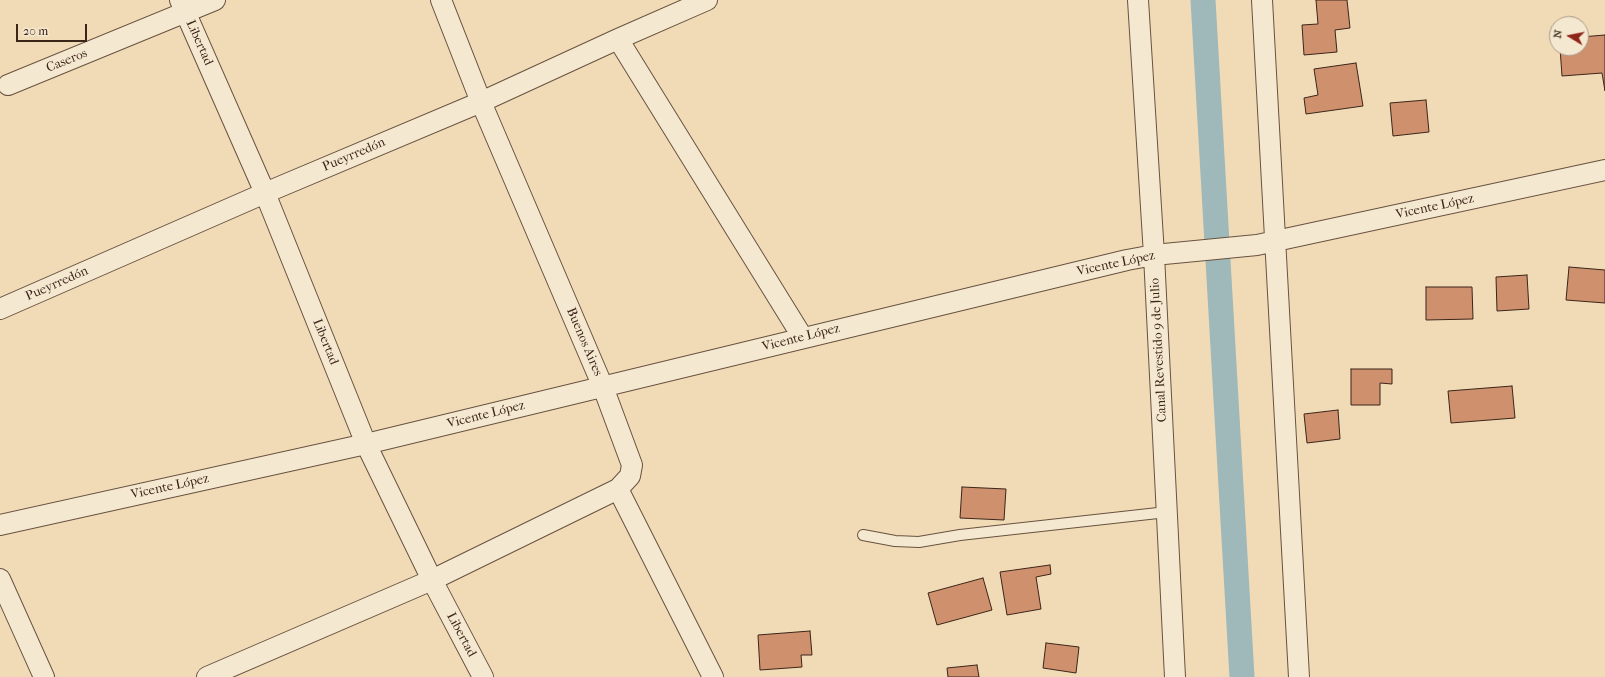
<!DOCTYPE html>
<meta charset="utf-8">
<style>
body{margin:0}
#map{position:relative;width:1605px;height:677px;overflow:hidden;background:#f0dbb6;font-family:"IM FELL French Canon",serif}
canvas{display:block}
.north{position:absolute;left:1549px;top:16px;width:40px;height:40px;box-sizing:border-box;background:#f5e8d0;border:1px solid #ab9a87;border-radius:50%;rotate:280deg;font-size:11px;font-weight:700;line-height:16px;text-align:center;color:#3b2519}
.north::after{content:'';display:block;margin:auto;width:14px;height:18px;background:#8f2418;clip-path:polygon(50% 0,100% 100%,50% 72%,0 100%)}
.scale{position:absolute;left:16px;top:24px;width:71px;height:18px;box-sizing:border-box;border:2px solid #3b2519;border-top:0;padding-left:5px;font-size:12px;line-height:14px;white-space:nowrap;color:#3b2519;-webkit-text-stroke:3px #f5e8d0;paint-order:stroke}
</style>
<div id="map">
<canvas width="1605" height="677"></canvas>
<div class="north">N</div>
<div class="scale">20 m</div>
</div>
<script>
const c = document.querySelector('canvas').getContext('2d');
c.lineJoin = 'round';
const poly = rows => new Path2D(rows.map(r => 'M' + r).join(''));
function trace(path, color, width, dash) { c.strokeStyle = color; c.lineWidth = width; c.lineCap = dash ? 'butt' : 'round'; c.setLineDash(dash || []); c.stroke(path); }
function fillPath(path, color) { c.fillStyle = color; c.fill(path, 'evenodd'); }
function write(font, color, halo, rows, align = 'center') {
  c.font = font + ' "IM FELL French Canon",serif'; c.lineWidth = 3; c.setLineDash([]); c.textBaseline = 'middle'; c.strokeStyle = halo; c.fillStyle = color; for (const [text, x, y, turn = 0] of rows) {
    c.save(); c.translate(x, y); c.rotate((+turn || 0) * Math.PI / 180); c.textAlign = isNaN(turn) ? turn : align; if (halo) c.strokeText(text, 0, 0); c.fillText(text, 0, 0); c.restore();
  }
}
const canal = poly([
 [1203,0,1242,677]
]);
const building = poly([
 [1316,0,1347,0,1350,28,1335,30,1337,52,1304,55,1302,25,1318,24,1316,0],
 [1605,35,1605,91,1602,73,1562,76,1560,48,1581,48,1581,37,1605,35],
 [1356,63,1363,106,1306,114,1304,98,1318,95,1314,69,1356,63],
 [1426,100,1429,132,1393,136,1390,103,1426,100],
 [1569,267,1605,270,1605,303,1566,300,1569,267],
 [1527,275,1529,309,1497,311,1496,277,1527,275],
 [1426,287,1472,287,1473,319,1426,320,1426,287],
 [1351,369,1392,369,1392,384,1380,383,1380,405,1351,405,1351,369],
 [1512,386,1515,418,1451,423,1448,391,1512,386],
 [1338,410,1340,439,1307,443,1304,414,1338,410],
 [962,487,1006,489,1004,520,960,518,962,487],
 [1050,565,1051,574,1036,577,1041,609,1007,615,1000,572,1050,565],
 [983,578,992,610,937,625,928,593,983,578],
 [810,631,812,655,801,655,802,667,760,670,758,635,810,631],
 [1046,643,1079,647,1076,673,1043,668,1046,643],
 [977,665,979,677,948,677,947,668,977,665]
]);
const lane = poly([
 [863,535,895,541,919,542,960,535,1167,512]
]);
const street = poly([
 [180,0,265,193,366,444,432,580,483,677],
 [441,0,481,102,603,387,632,465,630,476,618,489,713,677],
 [1138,0,1154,255,1175,677],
 [1262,0,1299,677],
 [618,39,803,338],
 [8,85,215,0],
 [0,309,265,193,481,102,618,39,707,0],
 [0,525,366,444,1127,260,1154,255,1257,245,1605,170],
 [0,579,44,677],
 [207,677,432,580,618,489]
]);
const streetNames = [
 ["Libertad",199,43,66],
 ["Caseros",67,61,-22],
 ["Pueyrredón",354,155,-23],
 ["Vicente López",1435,207,-12],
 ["Vicente López",1116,264,-12],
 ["Pueyrredón",57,284,-24],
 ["Vicente López",801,338,-14],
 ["Libertad",325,342,68],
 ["Buenos Aires",584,342,67],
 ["Canal Revestido 9 de Julio",1159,350,-93],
 ["Vicente López",486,415,-14],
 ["Vicente López",170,487,-12],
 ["Libertad",461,635,62]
];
trace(canal, '#9fb8b9', 25);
fillPath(building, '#cf906e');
trace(building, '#3b2519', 1);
trace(lane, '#685240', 12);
trace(street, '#685240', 22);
trace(lane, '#f5e8d0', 10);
trace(street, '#f5e8d0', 20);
write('13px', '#3b2519', '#f5e8d0', streetNames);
</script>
